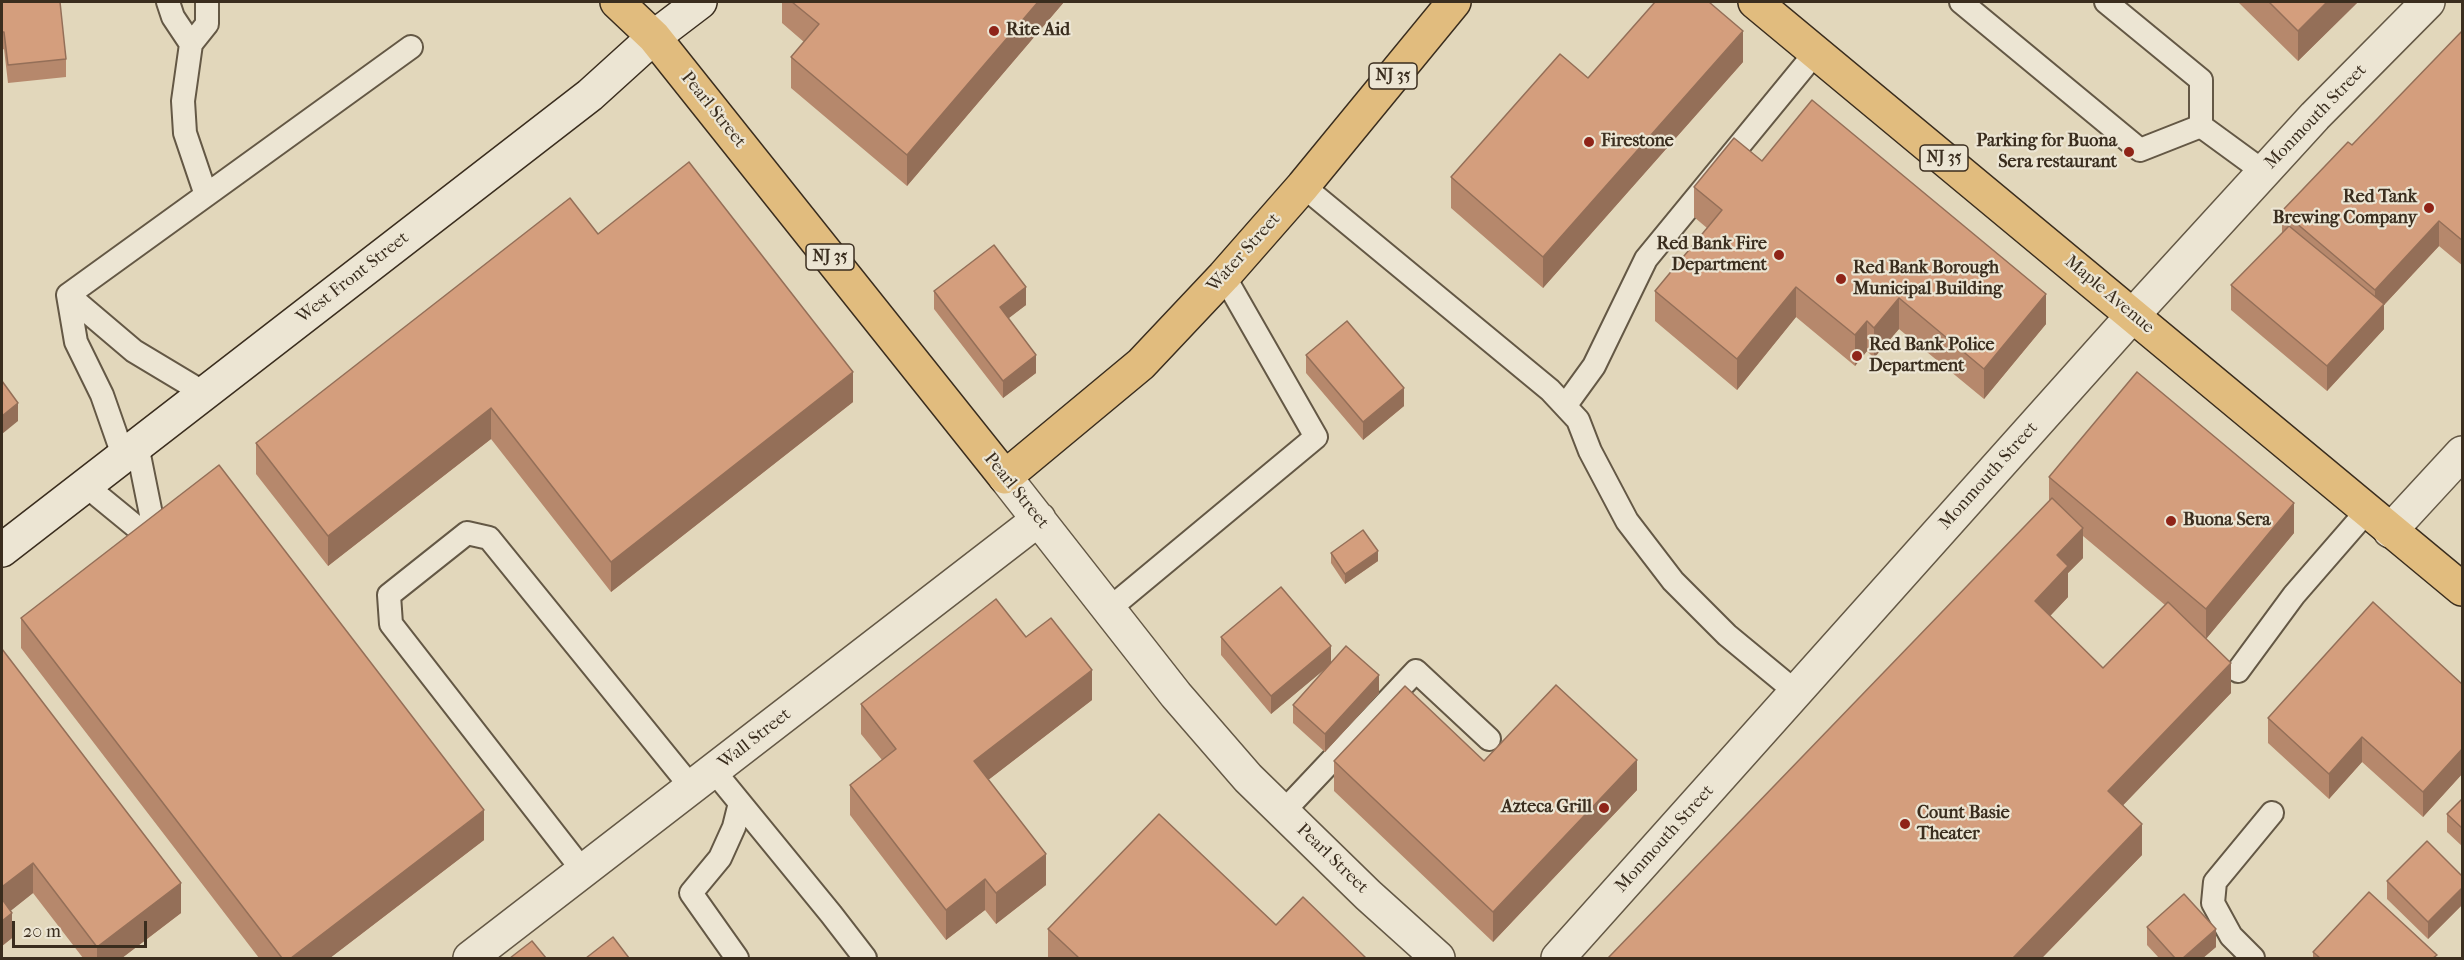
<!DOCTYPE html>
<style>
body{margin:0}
#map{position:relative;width:2464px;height:960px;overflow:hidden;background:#e2d7bb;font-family:"IM FELL French Canon",serif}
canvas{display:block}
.frame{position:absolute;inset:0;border:3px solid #3a2d1e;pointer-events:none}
.scale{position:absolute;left:12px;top:921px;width:135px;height:27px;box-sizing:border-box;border:3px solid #3a2d1e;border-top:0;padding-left:8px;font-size:18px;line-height:21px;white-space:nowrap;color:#3a2d1e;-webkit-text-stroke:4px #ece5d3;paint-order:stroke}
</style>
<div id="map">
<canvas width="2464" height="960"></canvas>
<div class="frame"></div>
<div class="scale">20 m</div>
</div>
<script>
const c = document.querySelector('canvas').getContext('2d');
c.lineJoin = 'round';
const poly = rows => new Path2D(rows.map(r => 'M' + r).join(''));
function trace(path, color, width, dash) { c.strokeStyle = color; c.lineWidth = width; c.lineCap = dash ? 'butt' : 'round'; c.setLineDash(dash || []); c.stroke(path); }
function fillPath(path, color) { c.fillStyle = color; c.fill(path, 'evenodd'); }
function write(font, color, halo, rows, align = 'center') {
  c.font = font + ' "IM FELL French Canon",serif'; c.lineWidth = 4.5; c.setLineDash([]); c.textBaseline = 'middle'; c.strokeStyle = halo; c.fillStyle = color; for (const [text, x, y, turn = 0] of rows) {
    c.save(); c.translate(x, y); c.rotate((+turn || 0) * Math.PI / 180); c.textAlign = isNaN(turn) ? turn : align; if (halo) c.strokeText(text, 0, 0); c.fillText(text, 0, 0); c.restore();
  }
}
const service = poly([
 [168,2,173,17,191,44],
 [1961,2,2140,150,2201,126],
 [2106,2,2201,80,2201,126],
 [2201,126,2264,172],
 [1303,186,1550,390,1578,420,1590,451,1627,521,1673,581,1727,635,1796,692],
 [206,195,185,133,183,101,191,44,207,24,207,2],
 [68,295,411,47],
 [68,295,76,342,102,395,123,455],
 [68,295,134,351,204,393],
 [1565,406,1594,366,1646,259,1816,52],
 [137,445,157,544],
 [85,485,157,544],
 [1109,609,1316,437,1224,276],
 [2238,671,2294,595,2367,511],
 [714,771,831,914,865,958],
 [1283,812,1416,671,1489,739],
 [584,872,391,624,389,595,467,533,489,538,692,788],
 [737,958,691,893,720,858,734,827,740,803],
 [2253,958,2231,936,2213,903,2215,882,2272,813]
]);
const minor = poly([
 [1005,477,1176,695,1248,778,1368,895,1438,958],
 [2390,531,2462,453],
 [470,958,1039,519],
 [1558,958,2133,315,2315,116,2428,2]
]);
const secondary = poly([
 [2,550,590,95,654,37,700,2]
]);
const primary = poly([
 [617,2,654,37,1005,477,1141,364,1224,276,1303,186,1454,2],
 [1755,2,2462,589]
]);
const wall = poly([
 [2,2,66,59,66,77,8,83,4,49,2,50],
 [782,2,1064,2,907,186,791,88,791,57,804,42,782,23],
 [2238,2,2358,2,2298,61],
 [2463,30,2463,266,2439,246,2384,305,2384,329,2327,391,2231,310,2231,285,2282,234,2282,211,2352,145],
 [1743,62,1543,288,1451,208,1451,177,1588,78],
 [1762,161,2046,324,1984,399,1899,329,1874,358,1867,351,1855,366,1796,317,1737,390,1655,321,1655,291,1707,228,1694,217,1694,187],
 [598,234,853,402,611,592,491,439,328,566,256,474,256,443],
 [934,291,1026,305,1008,318,1036,373,1003,398,934,309],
 [1306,355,1404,406,1363,440,1306,373],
 [2049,477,2294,533,2206,639,2231,693,2123,805,2142,855,2042,958,1608,958,2049,502],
 [2083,536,2165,605,2103,668,2050,616,2068,597,2068,573,2083,558],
 [1331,553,1378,561,1345,584,1331,563],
 [21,618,484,840,330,958,259,958,21,648],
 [1026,637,1092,700,988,780,1046,885,996,924,985,910,946,940,850,815,850,785,882,760,861,734,861,704],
 [1221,637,1331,663,1379,693,1325,752,1293,723,1293,705,1328,666,1271,714,1221,655],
 [2,649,181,913,122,958,83,958,33,893,10,911,12,938,2,946],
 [2463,685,2463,773,2423,817,2362,762,2329,799,2268,743,2268,718],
 [1334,761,1484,761,1637,790,1493,942,1334,791],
 [2463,798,2463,847,2447,832,2447,814],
 [2463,877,2463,904,2428,939,2387,899,2387,881],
 [1276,925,1366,958,1048,958,1048,929],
 [2147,927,2216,947,2203,958,2159,958,2147,945],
 [2313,952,2437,958,2313,958]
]);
const shadedWall = poly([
 [1038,2,1064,2,907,186,907,155],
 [2327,2,2358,2,2298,61,2298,31],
 [1743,31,1743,62,1543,288,1543,257],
 [2439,221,2439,246,2384,305,2384,329,2327,391,2327,366,2375,314,2375,290],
 [1026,287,1026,305,1000,325,1000,307],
 [1796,287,1796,317,1737,390,1737,359],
 [2046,294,2046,324,1984,399,1984,369],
 [1899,298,1899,329,1874,358,1874,328],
 [1867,321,1867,351,1855,366,1855,335],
 [1036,355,1036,373,1003,398,1003,381],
 [853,372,853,402,611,592,611,562],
 [1404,388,1404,406,1363,440,1363,422],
 [18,403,18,421,2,434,2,416],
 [491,408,491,439,328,566,328,536],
 [2294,503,2294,533,2206,639,2206,609],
 [2083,528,2083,558,2068,573,2068,597,2035,632,2035,601,2057,555],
 [1378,551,1378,561,1345,584,1345,574],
 [1331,646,1331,664,1271,714,1271,696],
 [2231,663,2231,693,2108,821,2108,791],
 [1092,670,1092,700,974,791,974,761],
 [1379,675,1379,693,1325,752,1325,734],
 [2362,737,2362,762,2329,799,2329,774],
 [2463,748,2463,773,2423,817,2423,792],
 [1637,760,1637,790,1493,942,1493,912],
 [484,810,484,840,330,958,291,958],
 [2142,824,2142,855,2042,958,2013,958],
 [1046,854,1046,885,996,924,996,893],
 [33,863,33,893,3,917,3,886],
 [985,879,985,910,946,940,946,910],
 [181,883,181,913,122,958,97,958,97,947],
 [2463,887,2463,904,2428,939,2428,922],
 [12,913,12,938,2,946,2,921],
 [2216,929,2216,947,2203,958,2183,958]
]);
const building = poly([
 [2,2,60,2,66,59,8,65,4,32,2,32,2,2],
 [792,2,1038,2,907,155,791,57,819,24,792,2],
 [1655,2,1709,2,1743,31,1543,257,1451,177,1560,54,1588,78,1655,2],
 [2269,2,2327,2,2298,31,2269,2],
 [2463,30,2463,241,2439,221,2375,290,2282,211,2348,142,2352,145,2463,30],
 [1812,100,2046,294,1984,369,1899,298,1874,328,1867,321,1855,335,1796,287,1737,359,1655,291,1722,210,1694,187,1734,138,1762,161,1812,100],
 [689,162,853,372,611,562,491,408,328,536,256,443,570,198,598,234,689,162],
 [2289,226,2384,304,2327,366,2231,285,2289,226],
 [994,245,1026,287,1000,307,1036,355,1003,381,934,291,994,245],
 [1347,321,1404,388,1363,422,1306,355,1347,321],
 [2137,372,2294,503,2206,609,2049,477,2137,372],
 [2,381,18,403,2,416,2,381],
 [219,465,484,810,291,958,282,958,21,618,219,465],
 [2052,498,2083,528,2057,555,2068,566,2035,601,2103,668,2168,602,2231,663,2108,791,2142,824,2013,958,1608,958,2052,498],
 [1363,530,1378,551,1345,574,1331,553,1363,530],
 [1281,587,1331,646,1271,696,1221,637,1281,587],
 [996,599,1026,637,1051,618,1092,670,974,761,1046,854,996,893,985,879,946,910,850,785,896,749,861,704,996,599],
 [2373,602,2463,685,2463,748,2423,792,2362,737,2329,774,2268,718,2373,602],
 [1346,646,1379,675,1325,734,1293,705,1346,646],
 [2,649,181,883,97,947,33,863,3,886,2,885,2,649],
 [1556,685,1637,760,1493,912,1334,761,1405,686,1484,761,1556,685],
 [2463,798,2463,829,2447,814,2463,798],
 [1159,814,1276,925,1303,897,1366,958,1079,958,1048,929,1159,814],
 [2427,841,2463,877,2463,887,2428,922,2387,881,2427,841],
 [2369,892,2437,955,2433,958,2320,958,2313,952,2369,892],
 [2184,894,2216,929,2183,958,2175,958,2147,927,2184,894],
 [2,899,12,913,2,921,2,899],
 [613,937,629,958,586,958,613,937],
 [532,941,546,958,510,958,532,941]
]);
const markers = [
 [994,31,6,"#8f2418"],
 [1589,142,6,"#8f2418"],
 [2129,152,6,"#8f2418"],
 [2429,208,6,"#8f2418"],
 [1779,255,6,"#8f2418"],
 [1841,279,6,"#8f2418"],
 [1857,356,6,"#8f2418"],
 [2171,521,6,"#8f2418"],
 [1604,808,6,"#8f2418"],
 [1905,824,6,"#8f2418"]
];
const shields = [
 [1393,76,48],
 [1944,158,48],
 [830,257,48]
];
const shieldNames = [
 ["NJ 35",1393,76],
 ["NJ 35",1944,158],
 ["NJ 35",830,257]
];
const poiNames = [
 ["Rite Aid",1006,31],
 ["Firestone",1601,142],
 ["Parking for Buona",2117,142,"right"],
 ["Sera restaurant",2117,163,"right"],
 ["Red Tank",2417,198,"right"],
 ["Brewing Company",2417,219,"right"],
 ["Red Bank Fire",1767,245,"right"],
 ["Department",1767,266,"right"],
 ["Red Bank Borough",1853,269],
 ["Municipal Building",1853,290],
 ["Red Bank Police",1869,346],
 ["Department",1869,367],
 ["Buona Sera",2183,521],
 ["Azteca Grill",1592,808,"right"],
 ["Count Basie",1917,814],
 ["Theater",1917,835]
];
const streetNames = [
 ["Pearl Street",713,110,51],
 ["Monmouth Street",2316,117,-46],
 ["Water Street",1244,253,-48],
 ["West Front Street",353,278,-38],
 ["Maple Avenue",2109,295,40],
 ["Monmouth Street",1989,476,-48],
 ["Pearl Street",1016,491,51],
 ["Wall Street",755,739,-38],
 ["Monmouth Street",1665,839,-48],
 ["Pearl Street",1332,859,44]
];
trace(service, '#645845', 26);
trace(minor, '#645845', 36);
trace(secondary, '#3a2d1e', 36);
trace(primary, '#3a2d1e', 36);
trace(service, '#ece5d3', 22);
trace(minor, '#ece5d3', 33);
trace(secondary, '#ece5d3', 33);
trace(primary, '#e1bc7e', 33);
fillPath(wall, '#b6886c');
fillPath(shadedWall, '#946f58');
fillPath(building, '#d49e7d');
trace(building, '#946f58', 1.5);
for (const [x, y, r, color] of markers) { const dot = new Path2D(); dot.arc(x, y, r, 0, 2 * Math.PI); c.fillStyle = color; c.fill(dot); trace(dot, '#ece5d3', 2); }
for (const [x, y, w] of shields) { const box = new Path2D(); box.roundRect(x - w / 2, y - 13, w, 26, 4.5); c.fillStyle = '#ece5d3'; c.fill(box); trace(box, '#3a2d1e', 1.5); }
write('bold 16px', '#3a2d1e', null, shieldNames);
write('bold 18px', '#3a2d1e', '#ece5d3', poiNames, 'left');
write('18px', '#3a2d1e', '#ece5d3', streetNames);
</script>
